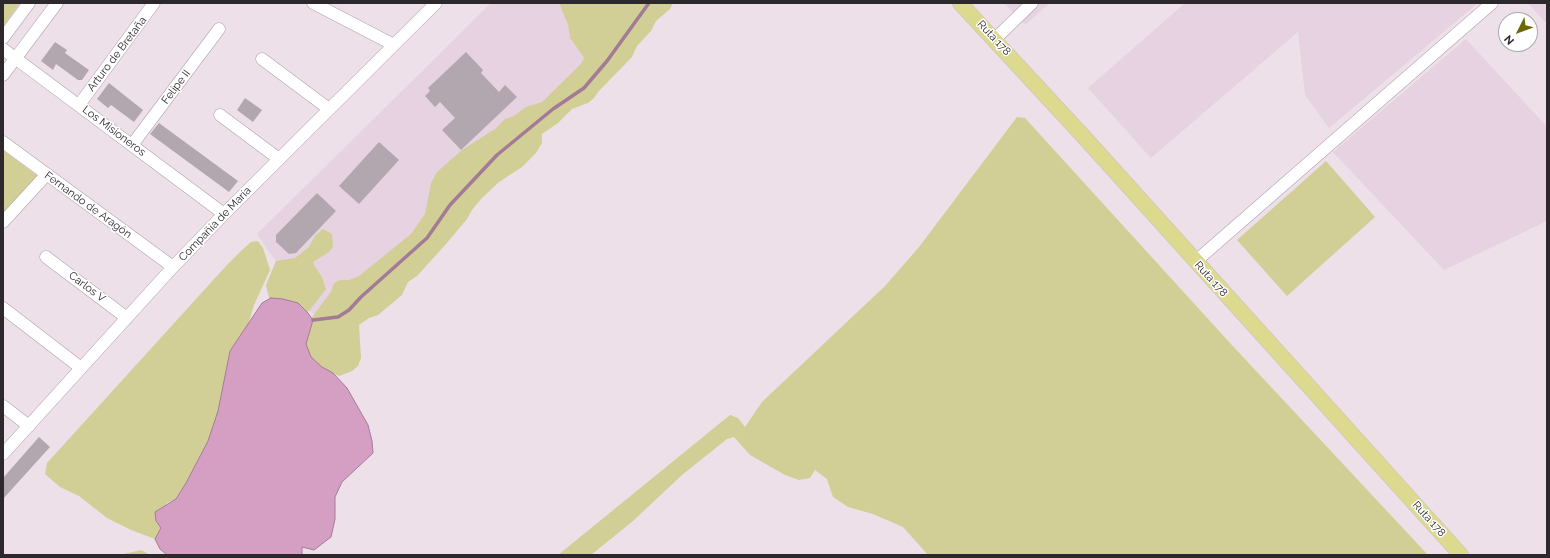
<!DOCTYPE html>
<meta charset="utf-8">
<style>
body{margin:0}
#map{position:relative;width:1550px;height:558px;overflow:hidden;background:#ede0e9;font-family:Raleway,sans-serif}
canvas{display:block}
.frame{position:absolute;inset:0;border:4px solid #2d282b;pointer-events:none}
.north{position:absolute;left:1498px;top:12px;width:40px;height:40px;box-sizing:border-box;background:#fff;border:1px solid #aba9aa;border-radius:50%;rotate:228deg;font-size:11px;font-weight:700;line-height:16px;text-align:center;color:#2d282b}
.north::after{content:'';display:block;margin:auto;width:14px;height:18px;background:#6e6800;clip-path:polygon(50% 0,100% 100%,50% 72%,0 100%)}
</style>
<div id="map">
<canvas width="1550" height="558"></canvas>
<div class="frame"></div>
<div class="north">N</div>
</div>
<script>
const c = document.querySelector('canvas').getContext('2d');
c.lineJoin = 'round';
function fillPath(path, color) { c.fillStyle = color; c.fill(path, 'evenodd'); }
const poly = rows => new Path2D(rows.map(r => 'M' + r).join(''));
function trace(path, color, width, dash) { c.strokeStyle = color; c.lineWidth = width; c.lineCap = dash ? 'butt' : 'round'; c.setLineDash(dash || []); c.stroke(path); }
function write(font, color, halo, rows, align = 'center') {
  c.font = font + ' Raleway,sans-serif'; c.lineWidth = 3; c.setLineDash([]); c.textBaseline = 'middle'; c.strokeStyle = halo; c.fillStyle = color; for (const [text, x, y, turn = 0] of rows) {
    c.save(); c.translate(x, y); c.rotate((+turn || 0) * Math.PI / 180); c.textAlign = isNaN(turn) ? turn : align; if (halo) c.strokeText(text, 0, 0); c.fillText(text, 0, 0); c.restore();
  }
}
const built = poly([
 [491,3,559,3,568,25,570,38,591,69,422,233,326,313,312,314,257,234],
 [1004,3,1050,3,1025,25],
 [1185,3,1478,3,1329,128,1305,95,1298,32,1151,158,1088,88],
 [1528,3,1547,3,1547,24],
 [1466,39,1547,127,1547,221,1444,270,1333,152]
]);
const green = poly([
 [3,3,20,3,3,27],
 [559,3,673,3,670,9,656,21,651,31,637,46,632,57,598,92,594,98,588,103,572,109,558,123,542,134,542,143,536,153,522,167,499,182,481,199,472,210,467,219,446,244,417,276,408,282,402,295,378,315,369,318,359,325,361,358,358,366,352,371,339,376,317,367,296,333,309,321,331,292,334,283,341,280,349,280,359,276,411,234,425,214,431,183,437,172,462,150,495,129,505,119,514,116,526,107,542,102,581,64,584,58,570,38,568,25],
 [1017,117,1025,118,1230,343,1428,555,928,555,903,527,873,514,848,507,833,497,827,479,815,470,810,478,799,480,785,475,750,455,734,437,727,439,682,475,633,521,591,555,558,555,730,415,738,418,745,427,762,402,885,286,919,247],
 [3,150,38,176,3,214],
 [1326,161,1375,217,1287,296,1237,240],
 [323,229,332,234,333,247,329,252,313,262,315,267,322,277,326,289,309,311,298,316,270,302,266,285,276,261,295,258,309,247,315,236],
 [258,241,263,248,270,270,254,305,248,325,230,351,218,411,208,441,186,483,176,499,167,503,156,521,161,528,155,539,131,530,107,518,79,496,60,487,45,474,47,463,226,266,242,250,251,242],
 [141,550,150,555,119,555]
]);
const water = poly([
 [271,298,283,299,298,303,308,313,313,320,306,344,311,357,322,367,333,373,347,388,368,425,372,441,373,453,342,482,335,497,335,519,331,537,314,550,302,547,302,555,167,555,160,549,155,539,161,528,156,521,155,512,176,499,186,483,208,441,218,411,230,351,262,303,271,298]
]);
const stream = poly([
 [313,320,338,317,349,310,361,297,427,238,450,205,497,155,553,109,584,88,607,61,649,3]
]);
const building = poly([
 [55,42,67,50,65,53,89,70,82,80,78,80,56,64,53,70,41,61],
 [466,52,483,70,481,73,499,92,505,85,517,97,461,150,442,130,455,118,440,102,435,107,425,96,430,91,428,88],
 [109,83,143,110,134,122,111,105,108,108,97,99],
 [245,98,262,110,253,122,237,110],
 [159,123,238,181,229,192,150,134],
 [379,142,399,160,359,204,339,186],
 [317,193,336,211,296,253,289,254,276,242,276,235],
 [39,437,50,447,3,499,3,478]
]);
const minor = poly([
 [313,3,394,45],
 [3,38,29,3],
 [995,39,1032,3],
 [3,49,224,214],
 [262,59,329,109],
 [3,75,57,3],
 [79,105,154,3],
 [220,115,279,159],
 [3,142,173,267],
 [132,145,219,29],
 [3,222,47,174],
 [46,257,127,318],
 [1196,261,1492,3],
 [3,308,81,368],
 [3,406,29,426],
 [3,454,173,267,224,214,436,3]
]);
const major = poly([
 [960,3,1084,137,1461,555]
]);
const streetNames = [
 ["Ruta 178",994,38,47],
 ["Arturo de Bretaña",117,54,-53],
 ["Felipe II",176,87,-53],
 ["Los Misioneros",114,131,37],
 ["Fernando de Aragón",88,205,36],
 ["Compañía de María",215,224,-46],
 ["Ruta 178",1211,279,48],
 ["Carlos V",87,287,37],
 ["Ruta 178",1429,519,48]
];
fillPath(built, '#e6d2e0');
fillPath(green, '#d1cf95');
fillPath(water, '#d59fc4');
trace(water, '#a37b96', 1);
trace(stream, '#a37b96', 3.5);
fillPath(building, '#b3a7af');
trace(minor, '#aea2aa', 13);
trace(major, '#c4c3c4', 16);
trace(minor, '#fff', 12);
trace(major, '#ddd98e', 15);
write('11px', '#2d282b', '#fff', streetNames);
</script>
